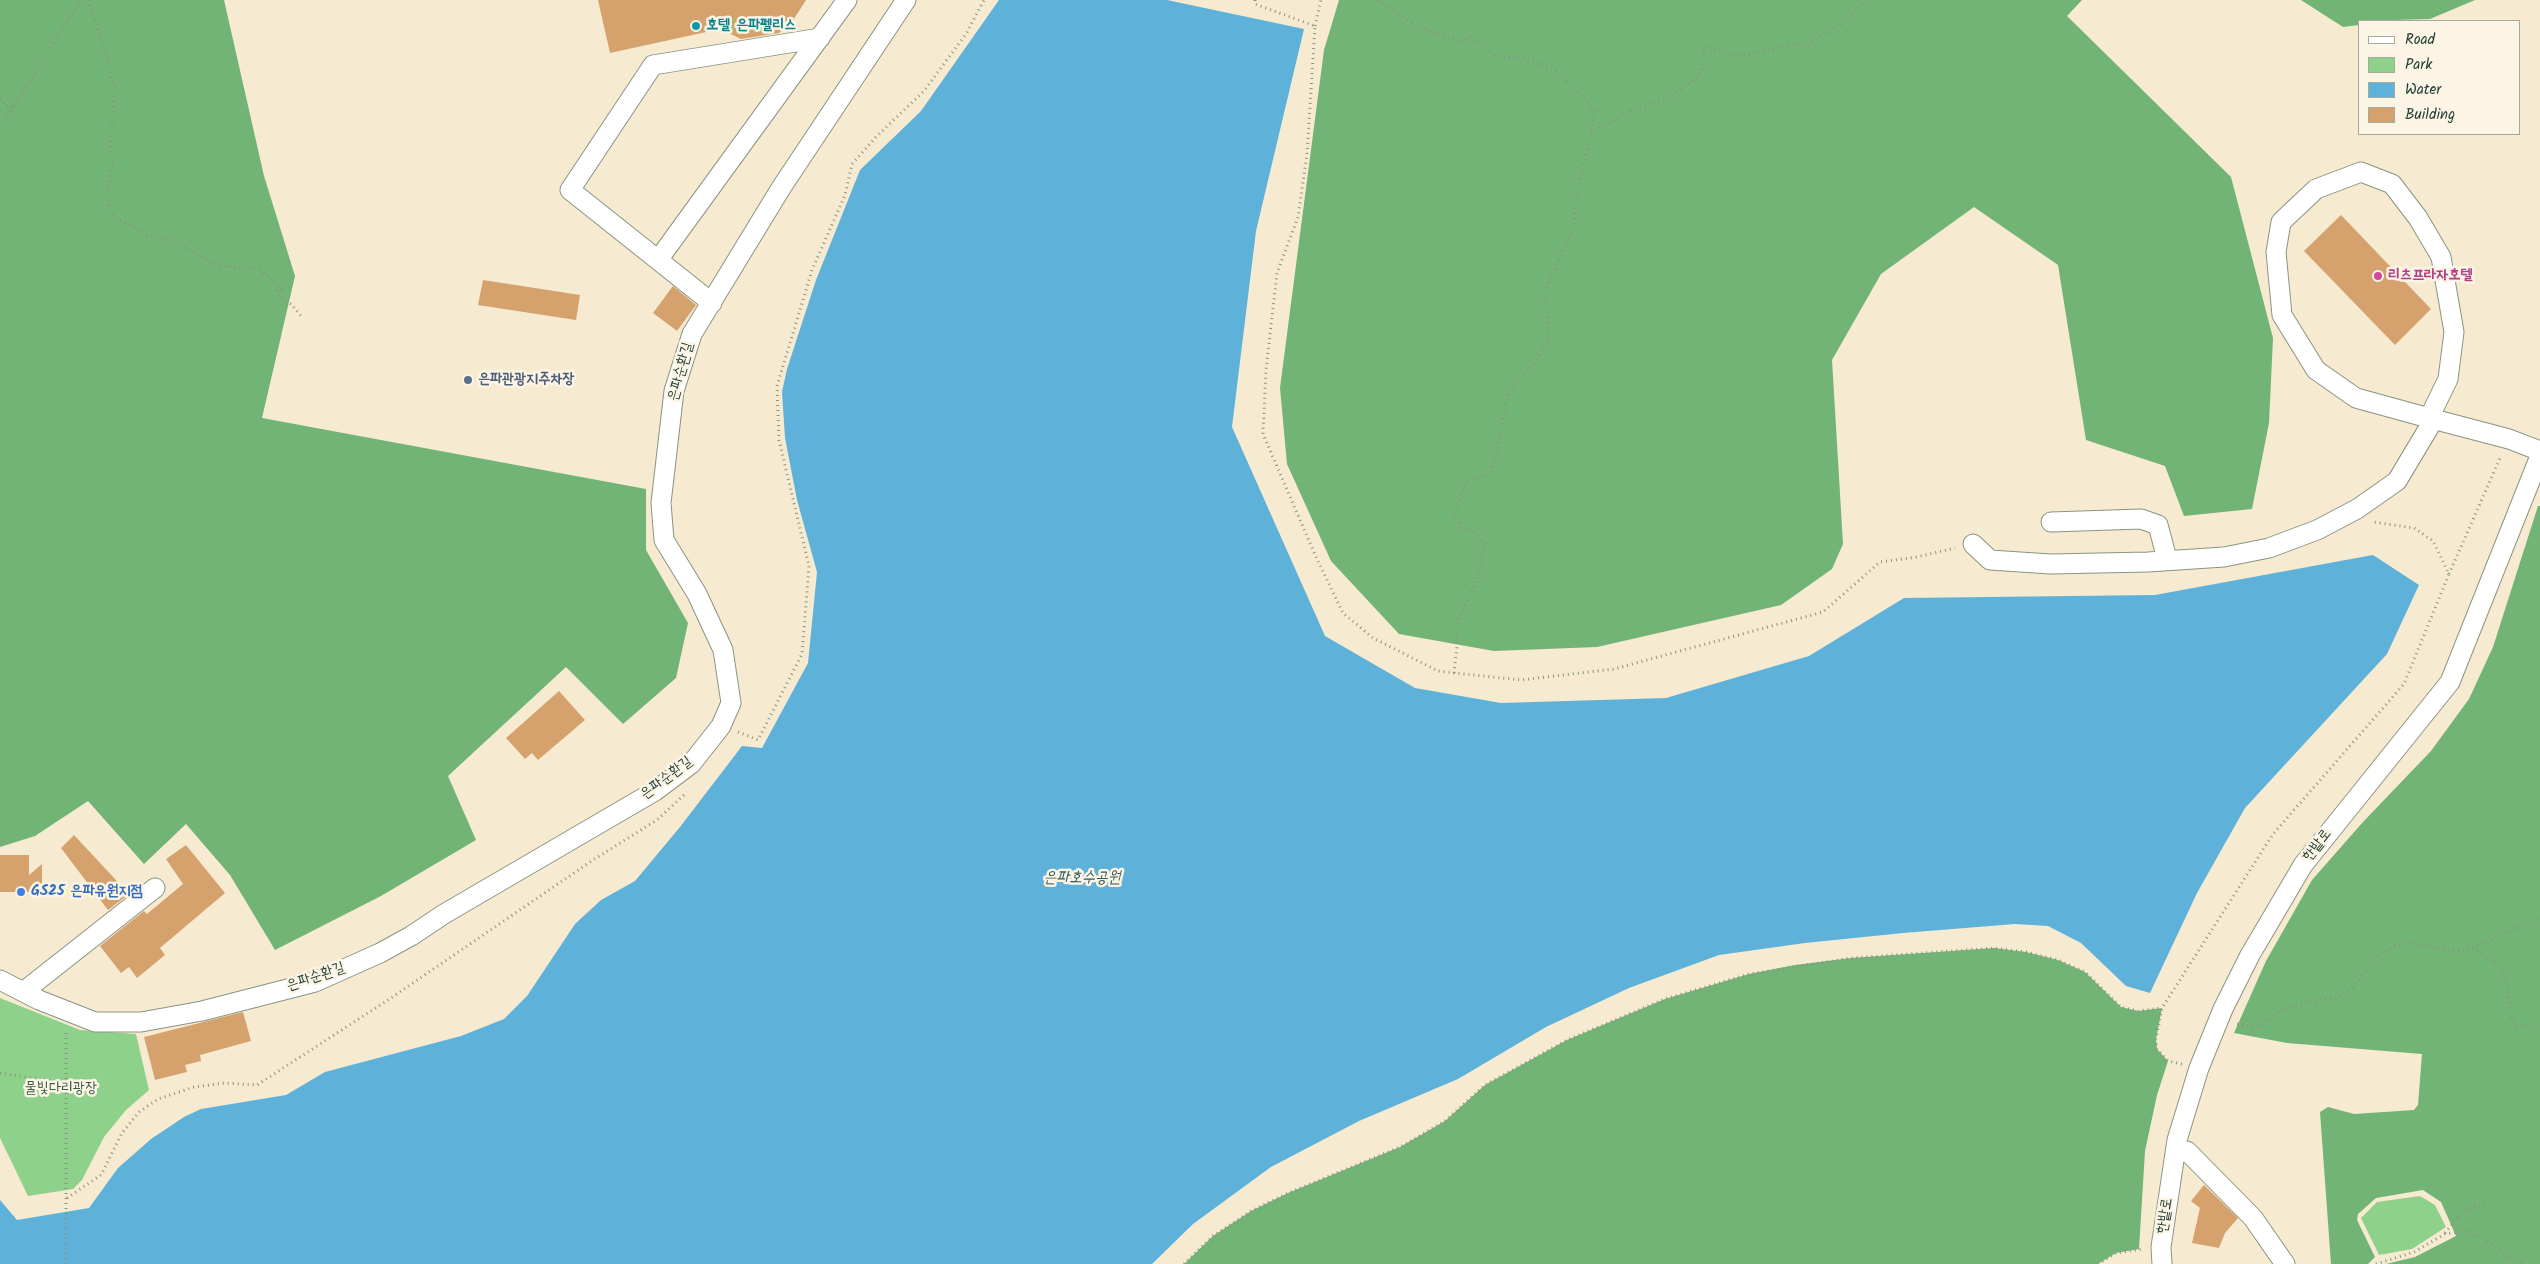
<!DOCTYPE html>
<meta charset="utf-8">
<style>
body{margin:0}
#map{position:relative;width:2540px;height:1264px;overflow:hidden;background:#f6ead1;font-family:Kalam,sans-serif}
canvas{display:block}
.legend{position:absolute;left:2358px;top:20px;width:162px;height:115px;box-sizing:border-box;background:#fcf5e5;border:1px solid #a4ab9e;margin:0;padding:6px 9px;list-style:none;font-size:15px;color:#1f3d34}
.legend li{display:flex;align-items:center;gap:10px;height:25px}
.legend b{width:25px;border:1px solid #a4ab9e}
</style>
<div id="map">
<canvas width="2540" height="1264"></canvas>
<ul class="legend">
<li><b style="height:6px;background:#fff"></b>Road</li>
<li><b style="height:14px;background:#8ed18a"></b>Park</li>
<li><b style="height:14px;background:#5eb2da"></b>Water</li>
<li><b style="height:14px;background:#d5a26e"></b>Building</li>
</ul>
</div>
<script>
const c = document.querySelector('canvas').getContext('2d');
c.lineJoin = 'round';
function fillPath(path, color) { c.fillStyle = color; c.fill(path, 'evenodd'); }
const poly = rows => new Path2D(rows.map(r => 'M' + r).join(''));
function trace(path, color, width, dash) { c.strokeStyle = color; c.lineWidth = width; c.lineCap = dash ? 'butt' : 'round'; c.setLineDash(dash || []); c.stroke(path); }
function write(font, color, halo, rows, align = 'center') {
  c.font = font + ' Kalam,"Poor Story",sans-serif'; c.lineWidth = 5; c.setLineDash([]); c.textBaseline = 'middle'; c.strokeStyle = halo; c.fillStyle = color; for (const [text, x, y, turn = 0] of rows) {
    c.save(); c.translate(x, y); c.rotate((+turn || 0) * Math.PI / 180); c.textAlign = isNaN(turn) ? turn : align; if (halo) c.strokeText(text, 0, 0); c.fillText(text, 0, 0); c.restore();
  }
}
const green = poly([
 [0,998,80,1030,136,1034,149,1090,126,1110,104,1137,82,1180,73,1189,28,1196,0,1138],
 [2420,1196,2435,1205,2446,1227,2412,1249,2379,1255,2361,1218,2377,1202]
]);
const forest = poly([
 [0,0,224,0,264,176,295,276,262,418,646,489,646,550,688,623,676,678,623,724,566,667,448,776,476,840,381,896,275,950,230,875,186,824,144,864,88,801,35,836,0,847],
 [1339,0,2082,0,2067,16,2231,177,2273,338,2269,423,2252,509,2184,516,2165,466,2086,440,2058,265,1974,207,1881,274,1832,360,1843,544,1832,569,1781,605,1597,647,1494,651,1399,634,1331,561,1287,464,1280,388,1324,50],
 [2301,0,2475,0,2430,19,2359,21,2359,25,2343,27],
 [2538,506,2540,506,2540,1264,2386,1264,2415,1257,2456,1236,2441,1202,2423,1190,2376,1198,2358,1214,2357,1220,2375,1257,2368,1264,2331,1264,2320,1112,2328,1107,2354,1114,2414,1110,2418,1105,2422,1054,2287,1043,2234,1033,2266,961,2312,880,2363,822,2431,751,2469,699,2493,647],
 [1994,948,2026,952,2058,960,2085,972,2121,1007,2138,1011,2162,1008,2156,1039,2157,1049,2168,1061,2157,1095,2145,1151,2139,1249,2116,1253,2098,1264,1184,1264,1213,1236,1251,1211,1288,1193,1400,1147,1445,1121,1485,1085,1567,1040,1665,999,1749,974,1795,965,1851,958]
]);
const water = poly([
 [999,0,1167,0,1304,29,1256,231,1232,427,1325,636,1415,688,1501,703,1666,698,1809,656,1904,598,2155,595,2373,555,2419,585,2387,654,2245,808,2197,893,2150,993,2126,986,2081,943,2048,926,2015,924,1903,933,1805,943,1719,955,1629,988,1546,1027,1458,1079,1359,1121,1271,1167,1193,1224,1152,1264,0,1264,0,1200,17,1220,89,1208,118,1168,151,1139,184,1117,201,1109,286,1095,325,1072,461,1036,504,1019,527,996,575,924,601,900,635,881,680,827,742,746,762,748,808,663,817,572,797,500,785,438,782,392,787,369,816,280,860,170,921,111]
]);
const building = poly([
 [598,0,806,0,792,22,779,33,741,39,720,29,610,53],
 [2341,215,2431,309,2395,345,2304,251],
 [483,280,580,295,576,320,478,305],
 [673,286,696,305,677,331,653,313],
 [559,691,585,720,538,760,532,753,525,759,506,738],
 [74,835,129,894,108,910,61,848],
 [186,845,225,893,160,948,165,955,137,978,129,967,121,973,100,946,144,911,147,914,183,884,166,859],
 [0,855,29,855,29,875,42,864,42,892,0,892],
 [243,1012,251,1041,200,1055,201,1061,185,1065,187,1072,155,1080,144,1037],
 [2204,1185,2238,1218,2225,1233,2219,1248,2192,1243,2200,1208,2191,1201]
]);
const path = poly([
 [89,0,115,87,110,147,113,160,108,189,110,212,120,220,147,235,171,240,219,266,258,269,279,286,282,290,277,291,280,298,291,304,301,316],
 [1255,0,1255,4,1315,26,1307,154,1298,217,1277,273,1266,370,1263,434,1316,557,1343,613,1373,638,1438,671,1454,673,1521,680,1614,669,1823,612,1880,562,1917,557,1955,548],
 [1378,0,1410,22,1432,32,1462,42,1470,36,1495,55,1515,59,1523,57,1557,71,1594,110,1591,133,1580,178,1572,233,1546,288,1548,339,1536,362,1515,383,1506,403,1497,450,1490,473,1466,483,1454,512,1461,527,1476,533,1485,544,1479,576,1456,624,1457,647,1454,673],
 [1315,26,1321,0],
 [0,99,6,106,14,107],
 [0,128,81,0],
 [1591,133,1632,110,1670,98,1699,76,1704,60,1703,47,1742,56,1791,45,1808,45,1837,26,1840,27,1866,0],
 [2449,574,2501,456],
 [738,732,758,740,802,654,809,566,779,440,777,386,812,270,845,195,852,164,877,136,924,91,966,34,984,0],
 [2473,949,2497,963,2505,974,2508,986,2510,1015,2515,1025,2540,1030],
 [2237,1024,2254,1027,2273,1018,2278,1012,2286,1008,2342,995,2353,987,2376,957,2394,946,2407,943,2460,951,2472,948,2540,918],
 [2182,1064,2168,1061,2157,1049,2156,1039,2162,1008,2273,834,2404,684,2449,574,2433,541,2414,528,2373,522],
 [0,1073,65,1083],
 [67,1198,101,1175,122,1133,139,1112,158,1099,194,1087,224,1083,257,1085,391,998,593,860,657,820,685,794],
 [2445,1233,2458,1217,2469,1208,2487,1202],
 [66,1264,66,1029],
 [1184,1264,1213,1236,1251,1211,1288,1193,1400,1147,1445,1121,1485,1085,1567,1040,1665,999,1749,974,1851,958,1994,948,2026,952,2058,960,2085,972,2121,1007,2138,1011,2162,1008],
 [2098,1264,2116,1253,2144,1249],
 [2376,1264,2414,1252,2445,1234,2464,1231,2479,1236,2510,1258,2524,1264]
]);
const minor = poly([
 [658,260,570,190,653,65,820,38],
 [712,303,658,260,847,0],
 [2429,418,2448,379,2454,332,2441,257,2418,218,2392,184,2361,172,2316,189,2281,222,2276,252,2282,315,2316,370,2356,398,2429,418,2509,439,2540,451],
 [2051,522,2141,519,2158,525,2167,559],
 [1973,544,1990,560,2050,564,2148,562,2224,557,2269,548,2317,530,2357,509,2397,481,2434,419],
 [0,980,39,1000,95,1022,141,1022,202,1011,315,982,380,953,411,936,444,914,655,791,691,764,721,726,731,703,723,650,697,594,664,540,661,503,674,391,692,334,781,188,906,0],
 [23,992,155,888],
 [2176,1149,2187,1151,2253,1218,2285,1264],
 [2162,1264,2161,1247,2177,1140,2199,1068,2223,1009,2250,955,2303,865,2450,682,2540,456]
]);
const markers = [
 [696,26,5,"#0f9aa8"],
 [2378,276,5,"#d1479c"],
 [468,380,5,"#5c6f8a"],
 [21,892,5,"#3f7fe0"]
];
const cultureNames = [
 ["호텔 은파펠리스",706,26]
];
const hotelNames = [
 ["리츠프라자호텔",2388,276]
];
const streetNames = [
 ["은파순환길",682,372,-75],
 ["은파순환길",667,779,-37],
 ["한밭로",2318,846,-52],
 ["은파순환길",316,978,-19],
 ["한밭로",2166,1216,-81]
];
const serviceNames = [
 ["은파관광지주차장",478,380]
];
const shopNames = [
 ["GS25 은파유원지점",31,892]
];
const parkNames = [
 ["물빛다리광장",61,1089]
];
const waterNames = [
 ["은파호수공원",1082,879]
];
fillPath(green, '#8ed18a');
fillPath(forest, '#72b376');
fillPath(water, '#5eb2da');
fillPath(building, '#d5a26e');
trace(minor, '#8a9482', 21);
trace(path, '#8a9482', 3, [1, 4]);
trace(minor, '#fff', 19);
for (const [x, y, r, color] of markers) { const dot = new Path2D(); dot.arc(x, y, r, 0, 2 * Math.PI); c.fillStyle = color; c.fill(dot); trace(dot, '#fcf5e5', 2); }
write('bold 15px', '#0d838f', '#fcf5e5', cultureNames, 'left');
write('bold 15px', '#b23c85', '#fcf5e5', hotelNames, 'left');
write('15px', '#1f3d34', '#fcf5e5', streetNames);
write('bold 15px', '#4e5e75', '#fcf5e5', serviceNames, 'left');
write('bold 15px', '#366cbe', '#fcf5e5', shopNames, 'left');
write('15px', '#355b45', '#fcf5e5', parkNames);
write('italic 16px', '#2f5a5e', '#fcf5e5', waterNames);
</script>
